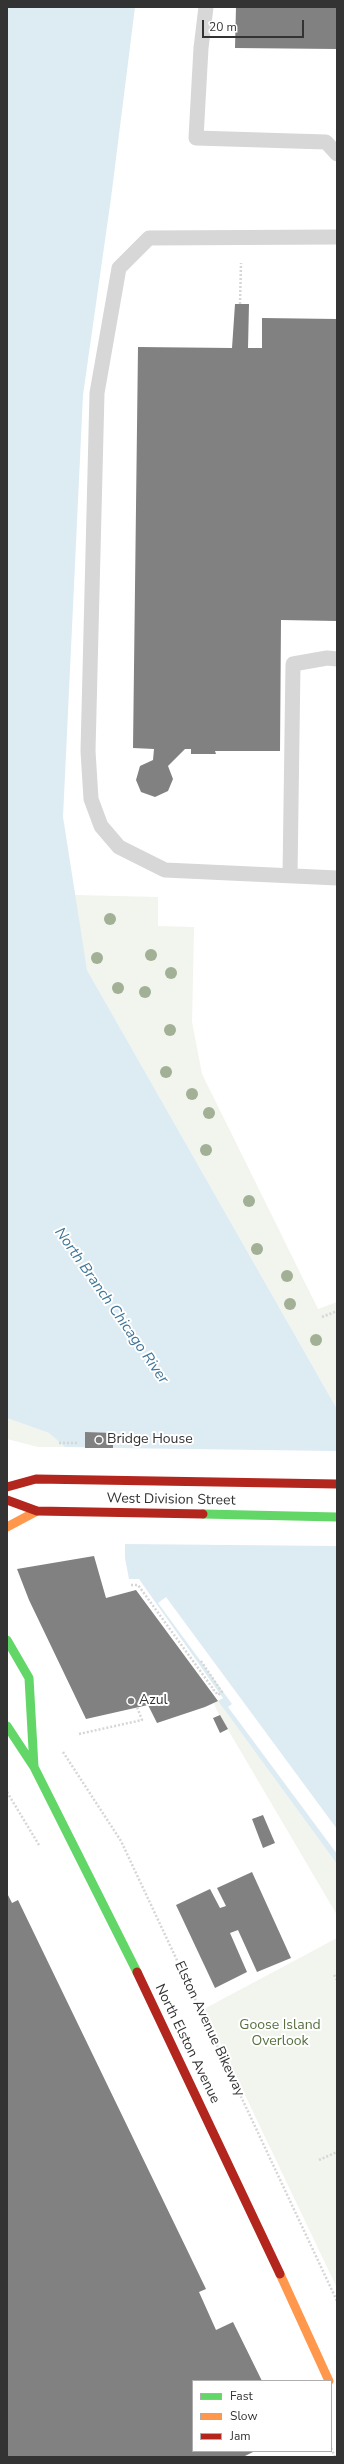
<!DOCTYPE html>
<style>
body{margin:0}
#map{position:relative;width:344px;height:2464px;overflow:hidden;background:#fff;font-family:"Nunito Sans",sans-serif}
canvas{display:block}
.frame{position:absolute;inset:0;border:8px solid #333;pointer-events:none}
.legend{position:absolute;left:192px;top:2380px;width:140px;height:72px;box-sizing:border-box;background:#fff;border:1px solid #adadad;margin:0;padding:5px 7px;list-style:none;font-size:12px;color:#333}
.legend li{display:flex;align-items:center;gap:8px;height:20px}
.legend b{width:20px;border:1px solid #adadad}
.scale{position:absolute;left:202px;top:20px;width:102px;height:18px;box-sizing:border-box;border:2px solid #333;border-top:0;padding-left:5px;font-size:12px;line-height:14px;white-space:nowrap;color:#333;-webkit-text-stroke:3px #fff;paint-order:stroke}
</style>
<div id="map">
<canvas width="344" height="2464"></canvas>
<div class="frame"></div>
<ul class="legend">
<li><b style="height:5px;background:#63d668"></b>Fast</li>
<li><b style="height:5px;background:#ff974d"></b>Slow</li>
<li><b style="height:5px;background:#b3261e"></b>Jam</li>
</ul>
<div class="scale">20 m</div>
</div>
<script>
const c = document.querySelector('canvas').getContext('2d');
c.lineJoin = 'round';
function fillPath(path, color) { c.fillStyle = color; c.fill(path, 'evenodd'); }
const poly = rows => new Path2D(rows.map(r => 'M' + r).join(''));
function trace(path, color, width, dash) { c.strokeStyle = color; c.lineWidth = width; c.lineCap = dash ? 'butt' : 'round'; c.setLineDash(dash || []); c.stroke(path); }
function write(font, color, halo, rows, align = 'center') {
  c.font = font + ' "Nunito Sans",sans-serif'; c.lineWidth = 4; c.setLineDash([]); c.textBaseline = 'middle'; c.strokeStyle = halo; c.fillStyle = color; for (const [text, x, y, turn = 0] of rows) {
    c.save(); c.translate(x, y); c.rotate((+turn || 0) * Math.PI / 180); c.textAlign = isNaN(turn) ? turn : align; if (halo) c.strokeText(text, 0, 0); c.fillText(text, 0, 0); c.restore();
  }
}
const green = poly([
 [74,895,158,897,158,926,194,927,192,1022,202,1074,318,1309,337,1302,337,1409,87,970],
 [7,1418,49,1433,65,1447,38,1447,7,1439],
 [218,1701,337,1864,337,1915,217,1711,214,1703],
 [337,1938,337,2288,204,2009]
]);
const water = poly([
 [7,7,135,7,111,198,83,395,63,817,87,970,337,1409,337,1864,218,1701,223,1698,220,1694,139,1579,129,1579,125,1558,125,1448,65,1447,49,1433,7,1418]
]);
const pier = poly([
 [113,1448,337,1451,337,1546,122,1544,123,1450,113,1450],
 [166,1597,337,1829,337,1854,228,1707,232,1704,158,1603]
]);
const building = poly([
 [236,7,337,7,337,49,235,48],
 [235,304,249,304,248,348,262,348,262,318,337,319,337,621,281,620,280,751,215,751,216,754,191,754,191,749,185,749,168,766,173,779,168,791,155,797,141,792,136,780,140,766,153,760,154,749,133,748,138,347,232,348],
 [85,1432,113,1433,113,1448,85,1448],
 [94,1556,106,1598,136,1590,218,1701,205,1707,157,1723,148,1705,86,1719,29,1600,17,1569],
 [220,1715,228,1729,220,1733,213,1718],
 [263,1815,275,1843,263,1848,252,1819],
 [252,1872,291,1958,257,1972,238,1930,230,1933,247,1972,215,1988,176,1905,210,1889,220,1908,226,1906,217,1888],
 [7,1893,12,1903,18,1900,206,2289,199,2292,216,2330,233,2322,262,2381,193,2381,193,2451,255,2451,243,2457,7,2457]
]);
const path = poly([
 [240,304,241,263],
 [322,1317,337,1311],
 [59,1443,79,1443],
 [131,1585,138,1585,214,1690,212,1692],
 [201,1661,222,1692,218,1695,214,1690],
 [79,1734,142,1720,137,1707],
 [63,1752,121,1841,337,2301],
 [7,1792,39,1845],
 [334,1975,337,1980],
 [319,2160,337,2152],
 [331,2448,335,2457]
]);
const lane = poly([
 [206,7,201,48,196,138,326,142,337,154],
 [337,237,149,238,119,268,97,393,88,751,91,799,101,826,119,847,165,870,337,878],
 [290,876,293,664,327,658,337,659]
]);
const fast = poly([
 [203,1514,337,1517],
 [7,1640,29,1678,34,1767],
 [7,1726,34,1767,137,1972]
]);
const slow = poly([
 [7,1527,37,1511],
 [280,2274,329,2381]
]);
const jam = poly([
 [7,1487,36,1479,337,1484],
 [7,1500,37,1511,203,1514],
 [137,1972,280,2274]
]);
const trees = [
 [110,919],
 [151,955],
 [97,958],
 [171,973],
 [118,988],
 [145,992],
 [170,1030],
 [166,1072],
 [192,1094],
 [209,1113],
 [206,1150],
 [249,1201],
 [257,1249],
 [287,1276],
 [290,1304],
 [316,1340]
];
const markers = [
 [99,1440,4,"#7a7a7a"],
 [131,1701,4,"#7a7a7a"]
];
const poiNames = [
 ["Bridge House",107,1440],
 ["Azul",139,1701]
];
const streetNames = [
 ["West Division Street",171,1500,1],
 ["Elston Avenue Bikeway",209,2029,65],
 ["North Elston Avenue",187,2044,64]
];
const parkNames = [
 ["Goose Island",280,2026],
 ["Overlook",280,2042]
];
const waterNames = [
 ["North Branch Chicago River",111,1306,55]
];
fillPath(green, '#f1f5ed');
fillPath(water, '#ddebf3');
fillPath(pier, '#fff');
fillPath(building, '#818181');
trace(path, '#d6d6d6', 2.5, [2, 2]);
trace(lane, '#d7d7d7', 15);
trace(fast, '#63d668', 9);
trace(slow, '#ff974d', 9);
trace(jam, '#b3261e', 9);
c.fillStyle = '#a2b095';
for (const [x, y] of trees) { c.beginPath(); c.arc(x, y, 6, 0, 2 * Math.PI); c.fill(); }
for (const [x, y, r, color] of markers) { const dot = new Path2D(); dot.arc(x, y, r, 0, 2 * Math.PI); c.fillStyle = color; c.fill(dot); trace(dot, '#fff', 1.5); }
write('14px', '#333', '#fff', poiNames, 'left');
write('14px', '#333', '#fff', streetNames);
write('14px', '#56703f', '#fff', parkNames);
write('italic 15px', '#3f7597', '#fff', waterNames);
</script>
